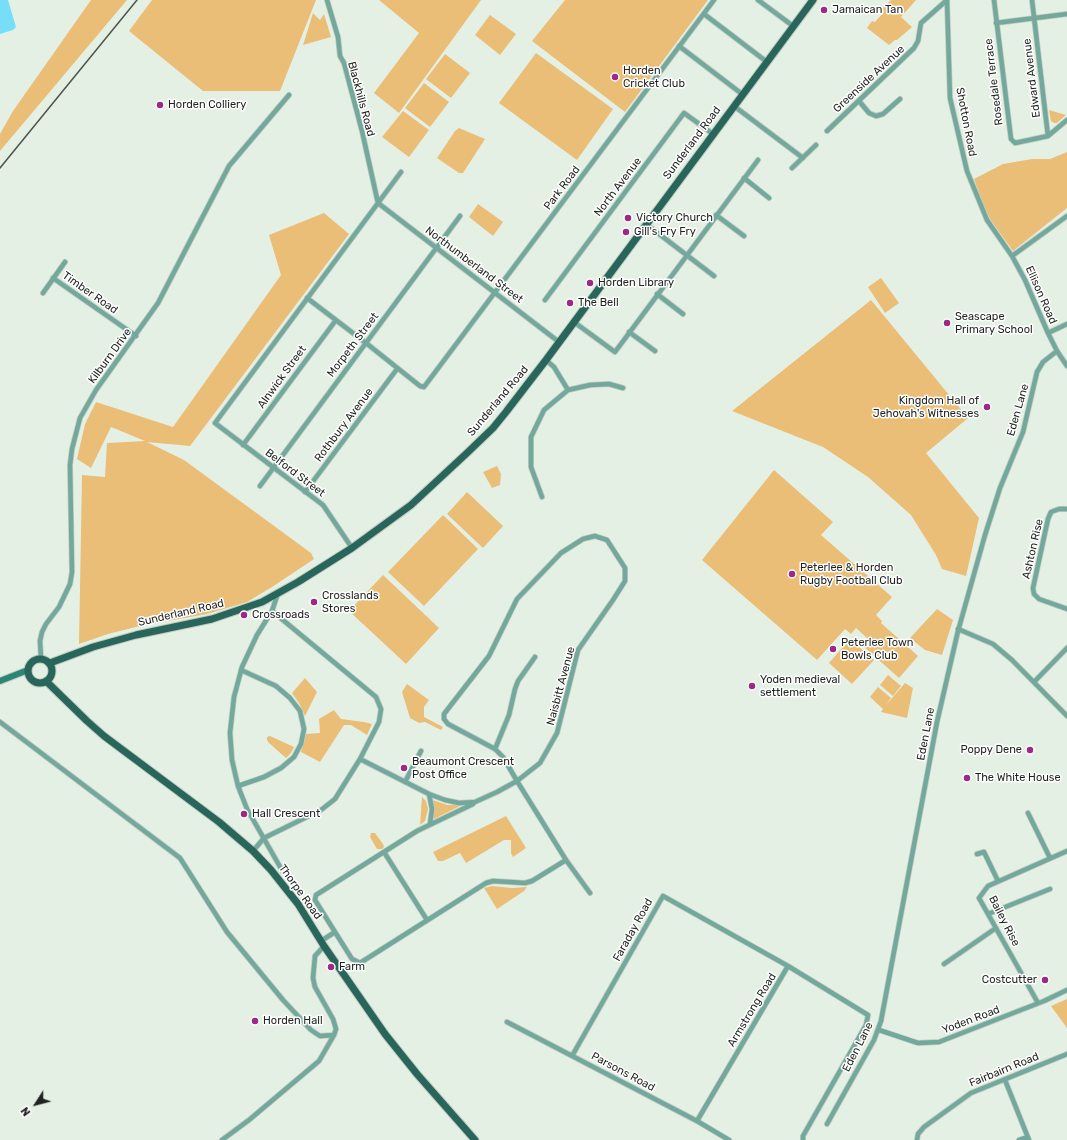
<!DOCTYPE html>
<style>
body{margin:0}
#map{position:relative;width:1067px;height:1140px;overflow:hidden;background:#e5f0e5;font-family:Rubik,sans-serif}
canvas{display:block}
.north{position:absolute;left:16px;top:1084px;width:40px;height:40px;-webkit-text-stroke:3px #fff;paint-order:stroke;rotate:234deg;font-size:11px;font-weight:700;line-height:16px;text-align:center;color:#1f231f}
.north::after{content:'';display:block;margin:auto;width:14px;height:18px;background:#1f231f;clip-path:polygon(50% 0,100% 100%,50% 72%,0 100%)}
</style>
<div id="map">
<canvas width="1067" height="1140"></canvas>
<div class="north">N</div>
</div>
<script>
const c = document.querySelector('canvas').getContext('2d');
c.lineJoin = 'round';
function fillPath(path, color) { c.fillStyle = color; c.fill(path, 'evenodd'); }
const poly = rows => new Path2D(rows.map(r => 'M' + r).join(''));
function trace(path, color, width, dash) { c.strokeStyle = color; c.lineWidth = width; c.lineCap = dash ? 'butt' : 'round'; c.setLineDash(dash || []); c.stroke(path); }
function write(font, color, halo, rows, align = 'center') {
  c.font = font + ' Rubik,sans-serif'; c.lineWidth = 3; c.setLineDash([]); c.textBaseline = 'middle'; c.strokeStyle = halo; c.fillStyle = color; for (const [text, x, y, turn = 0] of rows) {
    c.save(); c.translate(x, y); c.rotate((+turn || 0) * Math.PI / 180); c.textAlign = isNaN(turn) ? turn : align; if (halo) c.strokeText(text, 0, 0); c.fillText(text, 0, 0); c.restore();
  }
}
const green = poly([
 [91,0,127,0,0,151,0,134,13,111],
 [152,0,316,0,280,91,203,91,129,31],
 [379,0,481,0,399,113,374,93,419,33],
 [565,0,708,0,625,112,532,41],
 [891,0,916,0,901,17,912,27,897,40,895,40,889,45,867,28,872,21,875,22,884,12,883,8],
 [313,13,320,20,324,14,331,37,303,45],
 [490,15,516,34,500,55,475,35],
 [536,53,613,109,577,160,499,103],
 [445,54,470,73,451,98,426,79],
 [424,83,449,102,430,127,405,108],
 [1049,110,1066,115,1057,123,1054,123,1051,121],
 [403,111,429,130,409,157,382,137],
 [459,128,485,139,463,173,459,173,437,158,455,131],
 [1067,152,1067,208,1013,251,990,219,982,202,974,179,1003,164,1032,159,1050,159],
 [478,204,503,222,493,236,469,217],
 [324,213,349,234,190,446,147,442,184,460,311,553,314,559,272,587,247,602,207,614,140,626,108,634,79,644,82,475,105,477,107,443,145,441,111,427,91,468,77,459,85,424,96,402,173,427,281,275,269,235],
 [881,278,899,303,885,313,868,287],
 [871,300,968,418,926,453,979,518,966,576,942,569,936,555,911,515,868,477,823,447,732,411],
 [497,466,501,474,500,485,492,488,483,472],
 [774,470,833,522,821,535,892,597,876,615,882,621,881,623,918,656,899,678,862,645,867,638,856,628,851,634,845,629,817,660,702,560],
 [467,492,503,526,483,548,447,514],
 [443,515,478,549,424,606,388,572],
 [383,575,439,628,406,664,349,611],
 [937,609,953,620,942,655,925,650,910,638],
 [850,639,874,660,852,684,829,663],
 [888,675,901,686,893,696,880,685],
 [305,678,317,692,305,716,299,703,292,693],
 [905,683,913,688,907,718,881,712,883,709,870,697,878,687,891,698,886,705],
 [407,684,429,700,424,707,424,717,443,727,441,730,425,722,419,723,410,718,402,692],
 [334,710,341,719,364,722,372,724,367,735,351,725,344,725,320,762,301,752,306,734,320,733,319,719],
 [270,736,294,747,291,753,286,758,269,743,267,740,267,737],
 [422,797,426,801,428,809,425,821,420,825],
 [433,800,447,805,462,805,434,819,434,809],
 [506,816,526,848,513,857,511,853,511,840,504,840,466,863,460,853,443,861,438,861,433,852],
 [371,833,375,833,383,844,384,847,382,849,377,849,370,837],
 [492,886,512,888,527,887,524,891,497,909,484,888],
 [1067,999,1067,1028,1051,1006]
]);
const water = poly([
 [0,0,8,0,16,27,13,30,0,34]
]);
const street = poly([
 [327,0,338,37,340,56,344,63,362,131,378,203,559,342],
 [758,0,793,26],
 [947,0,950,98,967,171,987,220,1012,256,1025,280,1048,333,1057,351,1067,366],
 [994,0,1011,139,1015,143,1048,136,1067,120],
 [1032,0,1048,136],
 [704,14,767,62],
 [996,23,1067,14],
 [679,46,742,94],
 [859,101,869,113,876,116,883,114,900,99],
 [734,106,803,158],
 [827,131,914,48,918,41,921,23,947,0],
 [792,168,816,145],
 [744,178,769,198],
 [716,215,744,236],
 [646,224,714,276],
 [1012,256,1067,216],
 [53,278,136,336],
 [43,293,65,262],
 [657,294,683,314],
 [307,298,366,343,420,386,424,387,714,0],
 [545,300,684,113,713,134],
 [574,322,615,352,758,160],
 [629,332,655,351],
 [1048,333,1067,324],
 [546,360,554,367,568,390],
 [243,445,336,320],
 [260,486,460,216],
 [305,492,397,369],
 [542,497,531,467,531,437,544,410,568,390,590,385,609,384,623,388],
 [1067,509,1059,509,1051,512,1048,519,1033,588,1034,594,1039,599,1067,609],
 [352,548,323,505,215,423,401,172],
 [278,593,272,611,257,635,242,667,234,697,230,733,232,760,238,786,247,809,283,872],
 [958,629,993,644,1012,660,1067,716],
 [41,658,40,641,42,632,46,624,59,607,70,584,72,572,70,465,72,449,80,418,96,390,158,303,229,166,289,95],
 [1034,682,1067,648],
 [0,722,180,858,227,932,283,1000,311,1030,320,1036,334,1035],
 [495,749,509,715,515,689,518,681,535,657],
 [360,759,429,794,445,800,459,803,475,802,497,792,517,781,540,763,557,733,578,650,613,600,625,581,625,568,607,540,595,536,583,539,561,553,517,599,489,656,444,714,444,719,448,724,495,749,503,757,517,781,566,860,590,893],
 [405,782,421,751],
 [238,786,264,777,281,768,294,757,301,744,304,729,300,711,290,698,276,686,241,670],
 [429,794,432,809,430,824],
 [1028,813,1050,858],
 [253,851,264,838,321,810,335,799,360,759,379,722,381,709,376,697,272,611],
 [384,852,427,920],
 [977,854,984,852,998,881],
 [988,914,1050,889],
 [335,932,315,900,316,895,417,831,473,804],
 [321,941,335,932,352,959,360,963,486,883,493,881,525,883,532,881,566,860],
 [944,964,996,928],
 [1038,1003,979,898,988,886,1067,851],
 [507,1022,697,1121,729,1140],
 [879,1030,918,1043,939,1042,1044,1001,1067,990],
 [572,1056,663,896,788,966],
 [1005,1080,1029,1140],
 [697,1121,788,966,868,1015,866,1025,803,1136,803,1140],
 [827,1124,874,1040,881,1021,937,722,958,631,985,535,1000,488,1023,432,1037,372,1043,362,1057,351],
 [222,1140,249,1120,319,1061,334,1035,336,1029,333,1019,315,987,313,978,315,956,324,946],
 [917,1140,918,1134,924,1127,971,1093,1067,1054],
 [1019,1140,1028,1137]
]);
const secondary = poly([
 [0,681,28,670]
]);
const primary = poly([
 '28 671a12 12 0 1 1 24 0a12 12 0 1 1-24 0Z',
 [50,663,93,647,136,635,212,619,262,602,298,582,352,548,411,505,467,453,493,428,506,412,546,360,813,0],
 [46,681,87,721,104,736,219,822,253,851,271,870,298,904,324,946,385,1034,417,1074,475,1140]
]);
const rail = poly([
 [0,168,137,0]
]);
const markers = [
 [824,10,4,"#9c2986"],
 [615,77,4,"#9c2986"],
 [160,105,4,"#9c2986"],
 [628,218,4,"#9c2986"],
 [626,232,4,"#9c2986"],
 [590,283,4,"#9c2986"],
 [570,303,4,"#9c2986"],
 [947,323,4,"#9c2986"],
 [987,407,4,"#9c2986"],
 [792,574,4,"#9c2986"],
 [314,602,4,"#9c2986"],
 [244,615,4,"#9c2986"],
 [833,649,4,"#9c2986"],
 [752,686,4,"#9c2986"],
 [1030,750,4,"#9c2986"],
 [404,768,4,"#9c2986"],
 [967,778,4,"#9c2986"],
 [244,814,4,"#9c2986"],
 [331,967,4,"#9c2986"],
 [1045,980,4,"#9c2986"],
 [255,1021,4,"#9c2986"]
];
const poiNames = [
 ["Jamaican Tan",832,10],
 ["Horden",623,71],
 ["Cricket Club",623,84],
 ["Horden Colliery",168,105],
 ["Victory Church",636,218],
 ["Gill's Fry Fry",634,232],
 ["Horden Library",598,283],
 ["The Bell",578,303],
 ["Seascape",955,317],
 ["Primary School",955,330],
 ["Kingdom Hall of",979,401,"right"],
 ["Jehovah's Witnesses",979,414,"right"],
 ["Peterlee & Horden",800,568],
 ["Rugby Football Club",800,581],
 ["Crosslands",322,596],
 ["Stores",322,609],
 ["Crossroads",252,615],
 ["Peterlee Town",841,643],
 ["Bowls Club",841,656],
 ["Yoden medieval",760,680],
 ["settlement",760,693],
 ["Poppy Dene",1022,750,"right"],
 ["Beaumont Crescent",412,762],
 ["Post Office",412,775],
 ["The White House",975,778],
 ["Hall Crescent",252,814],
 ["Farm",339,967],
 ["Costcutter",1037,980,"right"],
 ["Horden Hall",263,1021]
];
const streetNames = [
 ["Edward Avenue",1032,78,-97],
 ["Greenside Avenue",869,79,-43],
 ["Rosedale Terrace",994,82,-97],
 ["Blackhills Road",361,99,75],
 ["Shotton Road",966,122,79],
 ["Sunderland Road",692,143,-53],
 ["North Avenue",618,187,-53],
 ["Park Road",562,188,-53],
 ["Northumberland Street",474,265,37],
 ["Timber Road",90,293,35],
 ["Ellison Road",1041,295,66],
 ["Morpeth Street",353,345,-53],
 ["Kilburn Drive",110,356,-54],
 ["Alnwick Street",282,377,-54],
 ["Sunderland Road",498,401,-50],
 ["Eden Lane",1018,410,-74],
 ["Rothbury Avenue",344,425,-53],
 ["Belford Street",295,473,37],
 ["Ashton Rise",1033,549,-77],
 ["Sunderland Road",181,613,-13],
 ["Naisbitt Avenue",561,686,-75],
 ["Eden Lane",926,734,-79],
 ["Thorpe Road",300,892,54],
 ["Bailey Rise",1004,921,63],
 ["Faraday Road",633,930,-61],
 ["Armstrong Road",752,1010,-59],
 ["Yoden Road",971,1020,-21],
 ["Eden Lane",858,1047,-63],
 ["Fairbairn Road",1004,1070,-22],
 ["Parsons Road",623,1072,28]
];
fillPath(green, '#eabe76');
fillPath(water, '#76dff7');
trace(street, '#c1cbc1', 6);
trace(secondary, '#c1cbc1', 8);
trace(primary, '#c1cbc1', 9);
trace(street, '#73a89d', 4.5);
trace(secondary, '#2a8577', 6);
trace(primary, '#28655b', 7);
trace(rail, '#4d534d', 1.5);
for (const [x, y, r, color] of markers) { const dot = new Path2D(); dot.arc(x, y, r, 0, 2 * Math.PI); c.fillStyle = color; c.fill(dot); trace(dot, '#fff', 1.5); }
write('11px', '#1f231f', '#fff', poiNames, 'left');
write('11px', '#1f231f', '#fff', streetNames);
</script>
